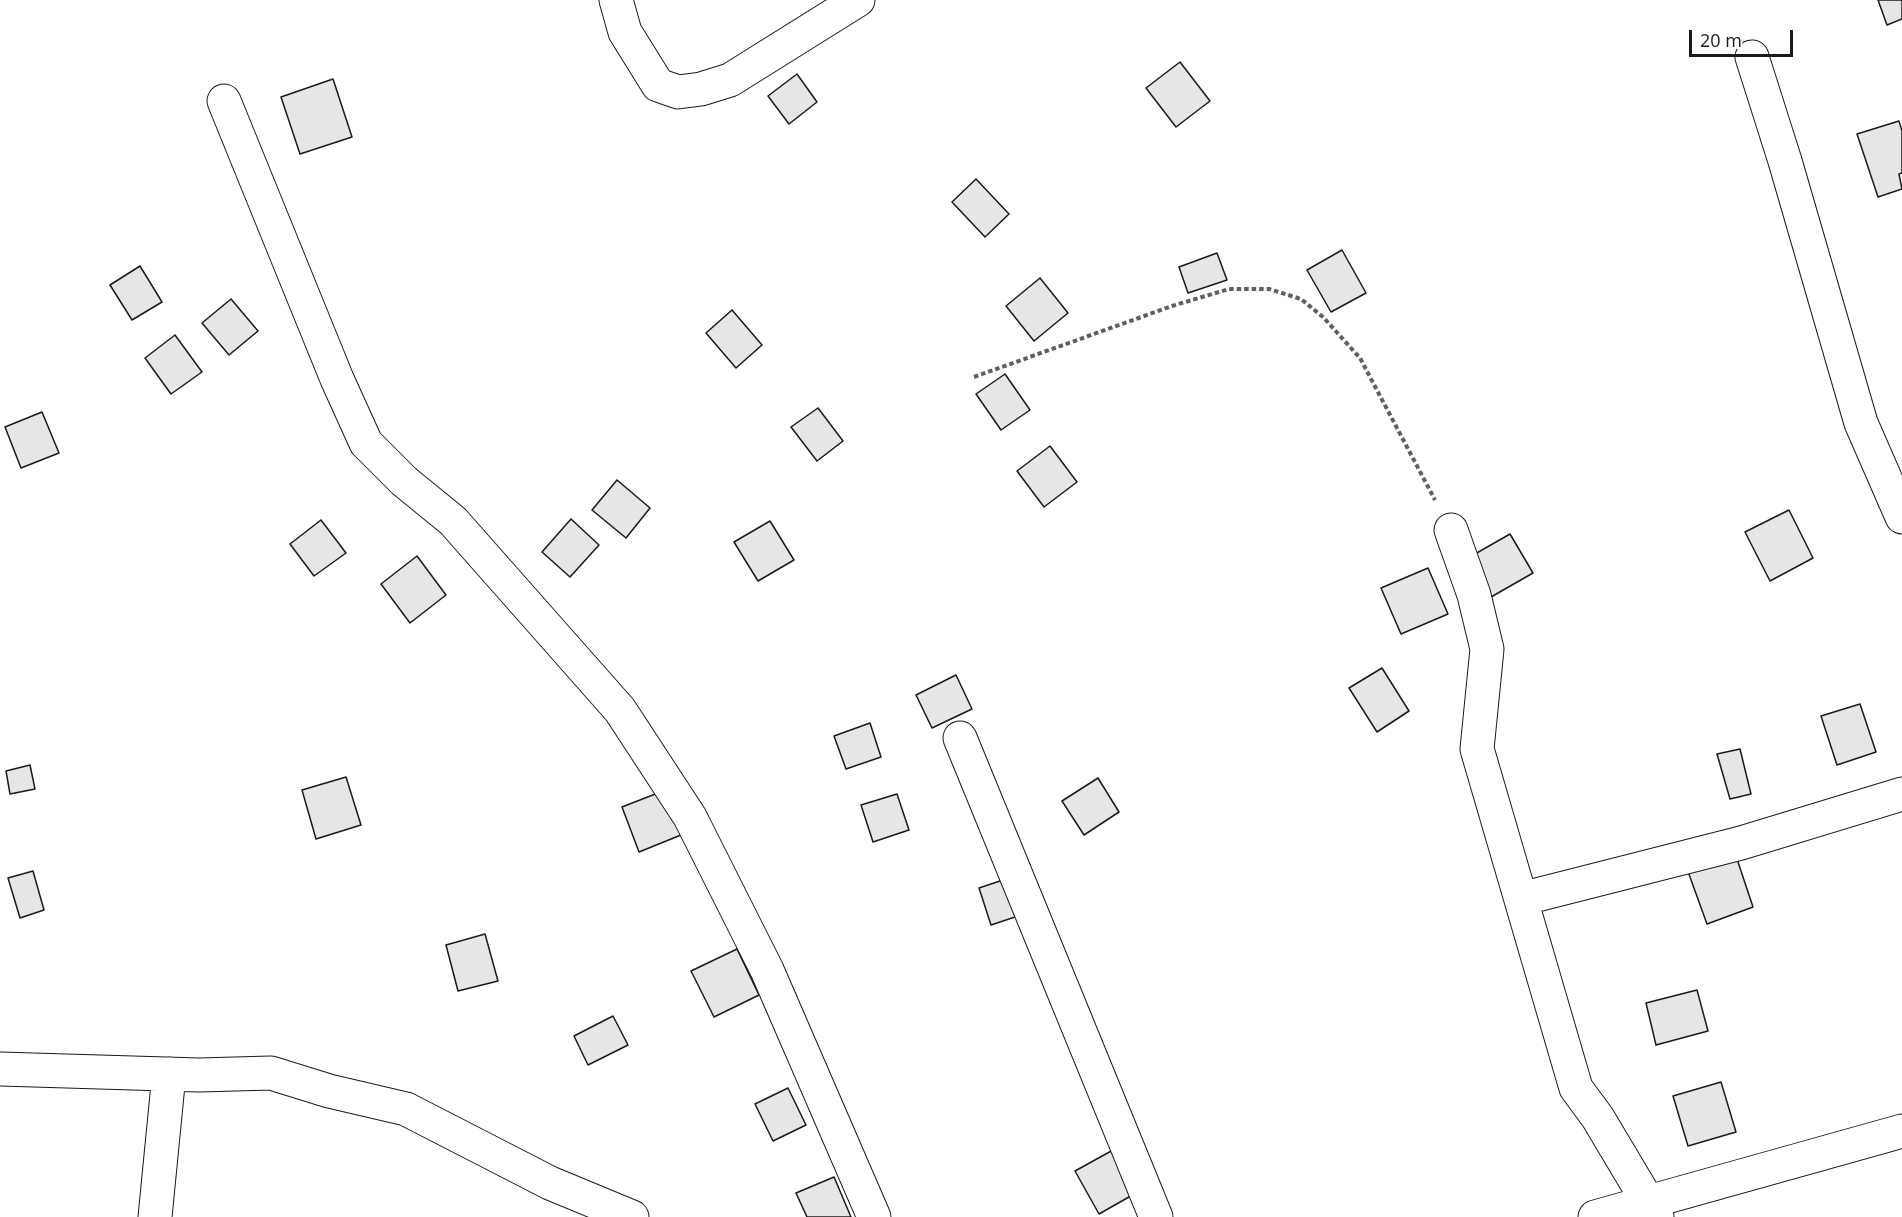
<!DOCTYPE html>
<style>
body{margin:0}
#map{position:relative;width:1902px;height:1217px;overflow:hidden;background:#fff;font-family:"Open Sans",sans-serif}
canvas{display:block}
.scale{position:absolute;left:1689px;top:30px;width:104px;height:27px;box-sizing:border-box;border:3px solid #1a1a1a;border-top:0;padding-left:8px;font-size:18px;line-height:21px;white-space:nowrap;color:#1a1a1a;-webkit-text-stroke:4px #fff;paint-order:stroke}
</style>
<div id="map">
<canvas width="1902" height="1217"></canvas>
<div class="scale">20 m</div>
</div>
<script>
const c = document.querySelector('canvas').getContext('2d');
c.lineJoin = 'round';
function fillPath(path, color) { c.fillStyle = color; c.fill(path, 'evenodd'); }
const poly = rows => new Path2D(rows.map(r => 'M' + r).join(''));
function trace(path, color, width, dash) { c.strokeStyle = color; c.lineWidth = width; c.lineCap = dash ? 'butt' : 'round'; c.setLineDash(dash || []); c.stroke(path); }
const building = poly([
 [1878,0,1902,0,1902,19,1887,25,1878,0],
 [1180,62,1210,101,1176,127,1146,88,1180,62],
 [797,74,817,102,789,124,768,96,797,74],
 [333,79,352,137,300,154,281,97,333,79],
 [1899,121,1902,131,1902,173,1899,174,1902,189,1878,197,1857,134,1899,121],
 [976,179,1009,214,985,237,952,202,976,179],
 [1342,250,1366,293,1331,312,1307,270,1342,250],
 [1217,253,1227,280,1188,293,1179,267,1217,253],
 [140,266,162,302,132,320,110,285,140,266],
 [1040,278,1068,313,1034,341,1006,306,1040,278],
 [231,299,258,331,229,355,202,323,231,299],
 [732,310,762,345,736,368,706,333,732,310],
 [175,335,202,372,171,394,145,358,175,335],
 [1005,374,1030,410,1001,430,976,394,1005,374],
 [818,408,843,441,817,461,791,427,818,408],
 [42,412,59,453,21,468,5,427,42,412],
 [1050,446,1077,482,1044,507,1017,471,1050,446],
 [617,480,650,508,626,538,592,510,617,480],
 [1789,510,1813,558,1770,581,1745,532,1789,510],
 [571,519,599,545,570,577,542,552,571,519],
 [321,520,346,553,314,576,290,544,321,520],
 [770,521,794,560,758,581,734,542,770,521],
 [1510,534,1533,573,1491,597,1468,558,1510,534],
 [417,556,446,595,410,623,381,584,417,556],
 [1428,568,1448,614,1401,634,1381,588,1428,568],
 [1382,668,1409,711,1377,732,1349,688,1382,668],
 [956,675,972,709,932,728,916,695,956,675],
 [1860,704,1876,752,1837,765,1821,716,1860,704],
 [870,723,881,757,846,769,834,736,870,723],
 [1740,749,1751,794,1730,799,1717,754,1740,749],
 [30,765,35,789,10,794,6,771,30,765],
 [346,777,361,825,316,839,302,790,346,777],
 [1098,778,1119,812,1084,835,1062,801,1098,778],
 [663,791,681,835,639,852,622,807,663,791],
 [897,794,909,830,873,842,861,805,897,794],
 [1734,850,1753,907,1707,924,1686,866,1734,850],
 [33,871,44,910,20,918,8,878,33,871],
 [1015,876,1027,913,991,925,979,888,1015,876],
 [485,934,498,981,458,991,446,945,485,934],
 [737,949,759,995,714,1017,691,971,737,949],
 [1697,990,1708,1031,1656,1045,1646,1003,1697,990],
 [613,1016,628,1045,588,1065,574,1036,613,1016],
 [1721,1082,1736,1132,1688,1146,1673,1096,1721,1082],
 [788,1088,806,1125,773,1141,755,1104,788,1088],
 [1113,1150,1136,1193,1099,1214,1075,1171,1113,1150],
 [834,1177,851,1217,807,1217,796,1193,834,1177]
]);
const path = poly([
 [974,377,1172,306,1229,289,1269,289,1301,299,1323,317,1360,358,1435,500]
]);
const minor = poly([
 [616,0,625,32,658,85,678,92,701,89,730,80,858,0],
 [1752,57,1785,161,1861,423,1902,517],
 [224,101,337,379,366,443,404,481,453,521,620,710,690,817,767,970,874,1217],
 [1451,530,1474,595,1487,649,1477,749,1576,1088,1598,1118,1657,1217],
 [960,738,1156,1217],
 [1521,899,1741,843,1902,794],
 [0,1069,199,1075,271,1073,329,1091,406,1109,550,1183,632,1217],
 [155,1217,169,1074],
 [1595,1217,1902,1131]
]);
fillPath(building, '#e6e6e6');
trace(building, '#1a1a1a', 1.5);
trace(minor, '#1a1a1a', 35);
trace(path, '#5f5f5f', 4, [4.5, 3]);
trace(minor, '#fff', 33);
</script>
